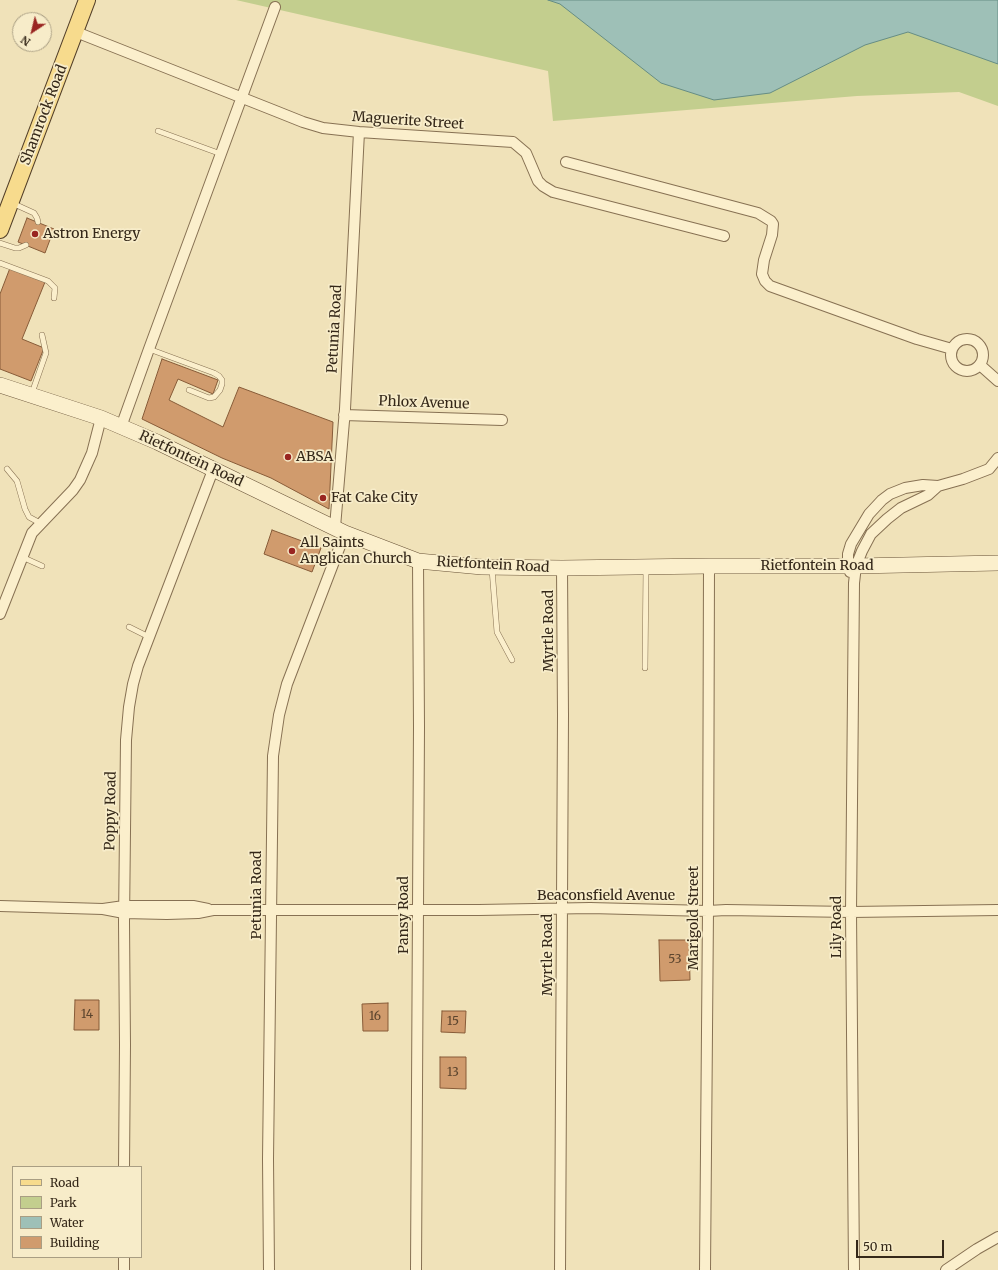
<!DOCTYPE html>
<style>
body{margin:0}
#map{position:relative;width:998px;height:1270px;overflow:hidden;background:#f0e2b9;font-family:Merriweather,serif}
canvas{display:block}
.legend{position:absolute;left:12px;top:1166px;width:130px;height:92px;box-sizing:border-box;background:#f7ecc9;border:1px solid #a99e83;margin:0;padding:5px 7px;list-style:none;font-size:12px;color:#352819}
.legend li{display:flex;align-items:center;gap:8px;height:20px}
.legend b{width:20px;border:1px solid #a99e83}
.north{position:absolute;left:12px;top:12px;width:40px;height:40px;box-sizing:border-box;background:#f7ecc9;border:1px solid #a99e83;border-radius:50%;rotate:215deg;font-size:11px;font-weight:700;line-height:16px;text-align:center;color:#352819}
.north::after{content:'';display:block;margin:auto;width:14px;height:18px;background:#992521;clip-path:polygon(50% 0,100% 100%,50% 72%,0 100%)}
.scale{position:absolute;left:856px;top:1240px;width:88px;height:18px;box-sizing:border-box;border:2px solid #352819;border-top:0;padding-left:5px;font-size:12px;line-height:14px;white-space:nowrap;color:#352819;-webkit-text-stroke:3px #f7ecc9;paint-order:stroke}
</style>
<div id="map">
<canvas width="998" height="1270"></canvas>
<ul class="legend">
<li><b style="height:5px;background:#f7db8d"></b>Road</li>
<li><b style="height:11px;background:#c3ce8e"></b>Park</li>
<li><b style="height:11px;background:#9ec0b7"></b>Water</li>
<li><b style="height:11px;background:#d09b6d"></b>Building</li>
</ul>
<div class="north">N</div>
<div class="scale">50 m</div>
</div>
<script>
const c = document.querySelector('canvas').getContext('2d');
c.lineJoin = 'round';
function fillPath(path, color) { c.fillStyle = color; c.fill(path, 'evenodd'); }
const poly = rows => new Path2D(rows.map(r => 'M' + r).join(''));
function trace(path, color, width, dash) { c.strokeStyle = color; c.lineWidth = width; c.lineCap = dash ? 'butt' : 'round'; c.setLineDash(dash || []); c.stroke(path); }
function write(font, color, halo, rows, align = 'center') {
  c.font = font + ' Merriweather,serif'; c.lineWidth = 3.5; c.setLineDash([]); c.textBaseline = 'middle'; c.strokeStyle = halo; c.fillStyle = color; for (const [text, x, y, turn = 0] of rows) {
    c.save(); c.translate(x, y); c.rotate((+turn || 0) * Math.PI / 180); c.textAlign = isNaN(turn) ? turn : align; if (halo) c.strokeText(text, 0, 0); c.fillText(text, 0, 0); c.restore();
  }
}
const green = poly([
 [236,0,998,0,998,106,959,92,857,96,553,121,548,71]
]);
const water = poly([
 [548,0,998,0,998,64,908,32,865,45,770,93,714,100,661,83,560,4,548,0]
]);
const building = poly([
 [27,218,54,229,45,253,18,242,27,218],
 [10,268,45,282,22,339,44,348,31,381,0,369,0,294,10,268],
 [162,359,218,380,213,394,178,379,169,400,223,427,239,387,333,422,329,509,271,478,222,458,142,419,162,359],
 [272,530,321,548,312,572,264,554,272,530],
 [659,940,689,940,690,980,660,981,659,940],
 [75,1000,99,1000,99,1030,74,1030,75,1000],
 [388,1003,388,1031,363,1031,362,1004,388,1003],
 [442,1011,466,1011,465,1033,441,1032,442,1011],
 [440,1057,466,1057,466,1089,440,1088,440,1057]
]);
const lane = poly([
 [158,131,221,154],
 [12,203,34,213,37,218,38,222],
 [0,243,15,248,19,248,26,245],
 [0,263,48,281,55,288,54,298],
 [149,349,214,373,219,376,222,380,222,384,220,390,214,397,209,398,189,390],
 [32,393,46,353,42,335],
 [7,469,17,481,25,509,29,517,40,523],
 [22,557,42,566],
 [492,569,497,632,512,660],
 [129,627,149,637],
 [645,668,646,569]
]);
const street = poly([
 [76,32,278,112,303,122,323,128,359,132,513,142,526,153,538,181,543,186,553,192,724,236],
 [566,162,758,213,771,221,773,224,772,235,764,260,762,274,765,281,770,286,917,339,952,349],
 '951 355a16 16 0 1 1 32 0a16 16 0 1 1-32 0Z',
 [980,365,998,381],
 [344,415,502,420],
 [121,427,149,349,275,7],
 [335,527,345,409,359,132],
 [850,572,848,565,848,554,851,544,869,514,882,500,890,494,905,488,923,485,938,486,963,479,989,469,998,458],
 [0,614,32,533,73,490,80,480,92,453,101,418],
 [0,906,103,909,124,906,193,906,208,909],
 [103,909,124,913,167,914,198,913,213,910,479,910,590,908,708,911,726,910,851,912,998,910],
 [124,1167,125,1045,124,922,126,740,129,707,133,684,138,666,213,470],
 [124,1257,124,1270],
 [269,1270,268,1159,273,756,279,715,287,684,345,533],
 [416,1270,419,727,418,561],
 [560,1270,563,716,562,568],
 [705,1270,708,911,709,566],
 [854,1270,851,912,854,583,856,566,862,551,871,534,887,519,901,508,928,495,938,486],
 [946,1270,977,1249,998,1237]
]);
const secondary = poly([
 [0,385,101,418,157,442,345,533,418,561,482,567,562,568,709,566,856,566,998,563]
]);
const primary = poly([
 [0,230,87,0]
]);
const markers = [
 [35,234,4,"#992521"],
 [288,457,4,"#992521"],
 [323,498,4,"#992521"],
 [292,551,4,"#992521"]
];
const numberNames = [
 ["53",675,960],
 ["14",87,1015],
 ["16",375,1017],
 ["15",453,1022],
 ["13",453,1073]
];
const streetNames = [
 ["Shamrock Road",44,115,-69],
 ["Maguerite Street",408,121,4],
 ["Petunia Road",335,329,-87],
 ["Phlox Avenue",424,403,2],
 ["Rietfontein Road",191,459,25],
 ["Rietfontein Road",493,565,3],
 ["Rietfontein Road",817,566],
 ["Myrtle Road",549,631,-90],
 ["Poppy Road",111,811,-89],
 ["Petunia Road",257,895,-90],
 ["Beaconsfield Avenue",606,896],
 ["Pansy Road",404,915,-90],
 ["Marigold Street",694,918,-90],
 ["Lily Road",837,927,-90],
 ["Myrtle Road",548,955,-90]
];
const poiNames = [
 ["Astron Energy",43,234],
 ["ABSA",296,457],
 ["Fat Cake City",331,498],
 ["All Saints",300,543],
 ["Anglican Church",300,559]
];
fillPath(green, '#c3ce8e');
fillPath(water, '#9ec0b7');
trace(water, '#668d85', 1);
fillPath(building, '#d09b6d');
trace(building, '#875b38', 1);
trace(lane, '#877153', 6);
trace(street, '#877153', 12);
trace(secondary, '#685237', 16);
trace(primary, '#533f29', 18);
trace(lane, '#fbefcc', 5);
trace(street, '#fbefcc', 10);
trace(secondary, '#fbefcc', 15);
trace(primary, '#f7db8d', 16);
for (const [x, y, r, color] of markers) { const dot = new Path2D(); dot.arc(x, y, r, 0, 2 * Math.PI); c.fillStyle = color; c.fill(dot); trace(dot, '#f7ecc9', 1.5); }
write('12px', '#5c452e', null, numberNames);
write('14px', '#352819', '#f7ecc9', streetNames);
write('14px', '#352819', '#f7ecc9', poiNames, 'left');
</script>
